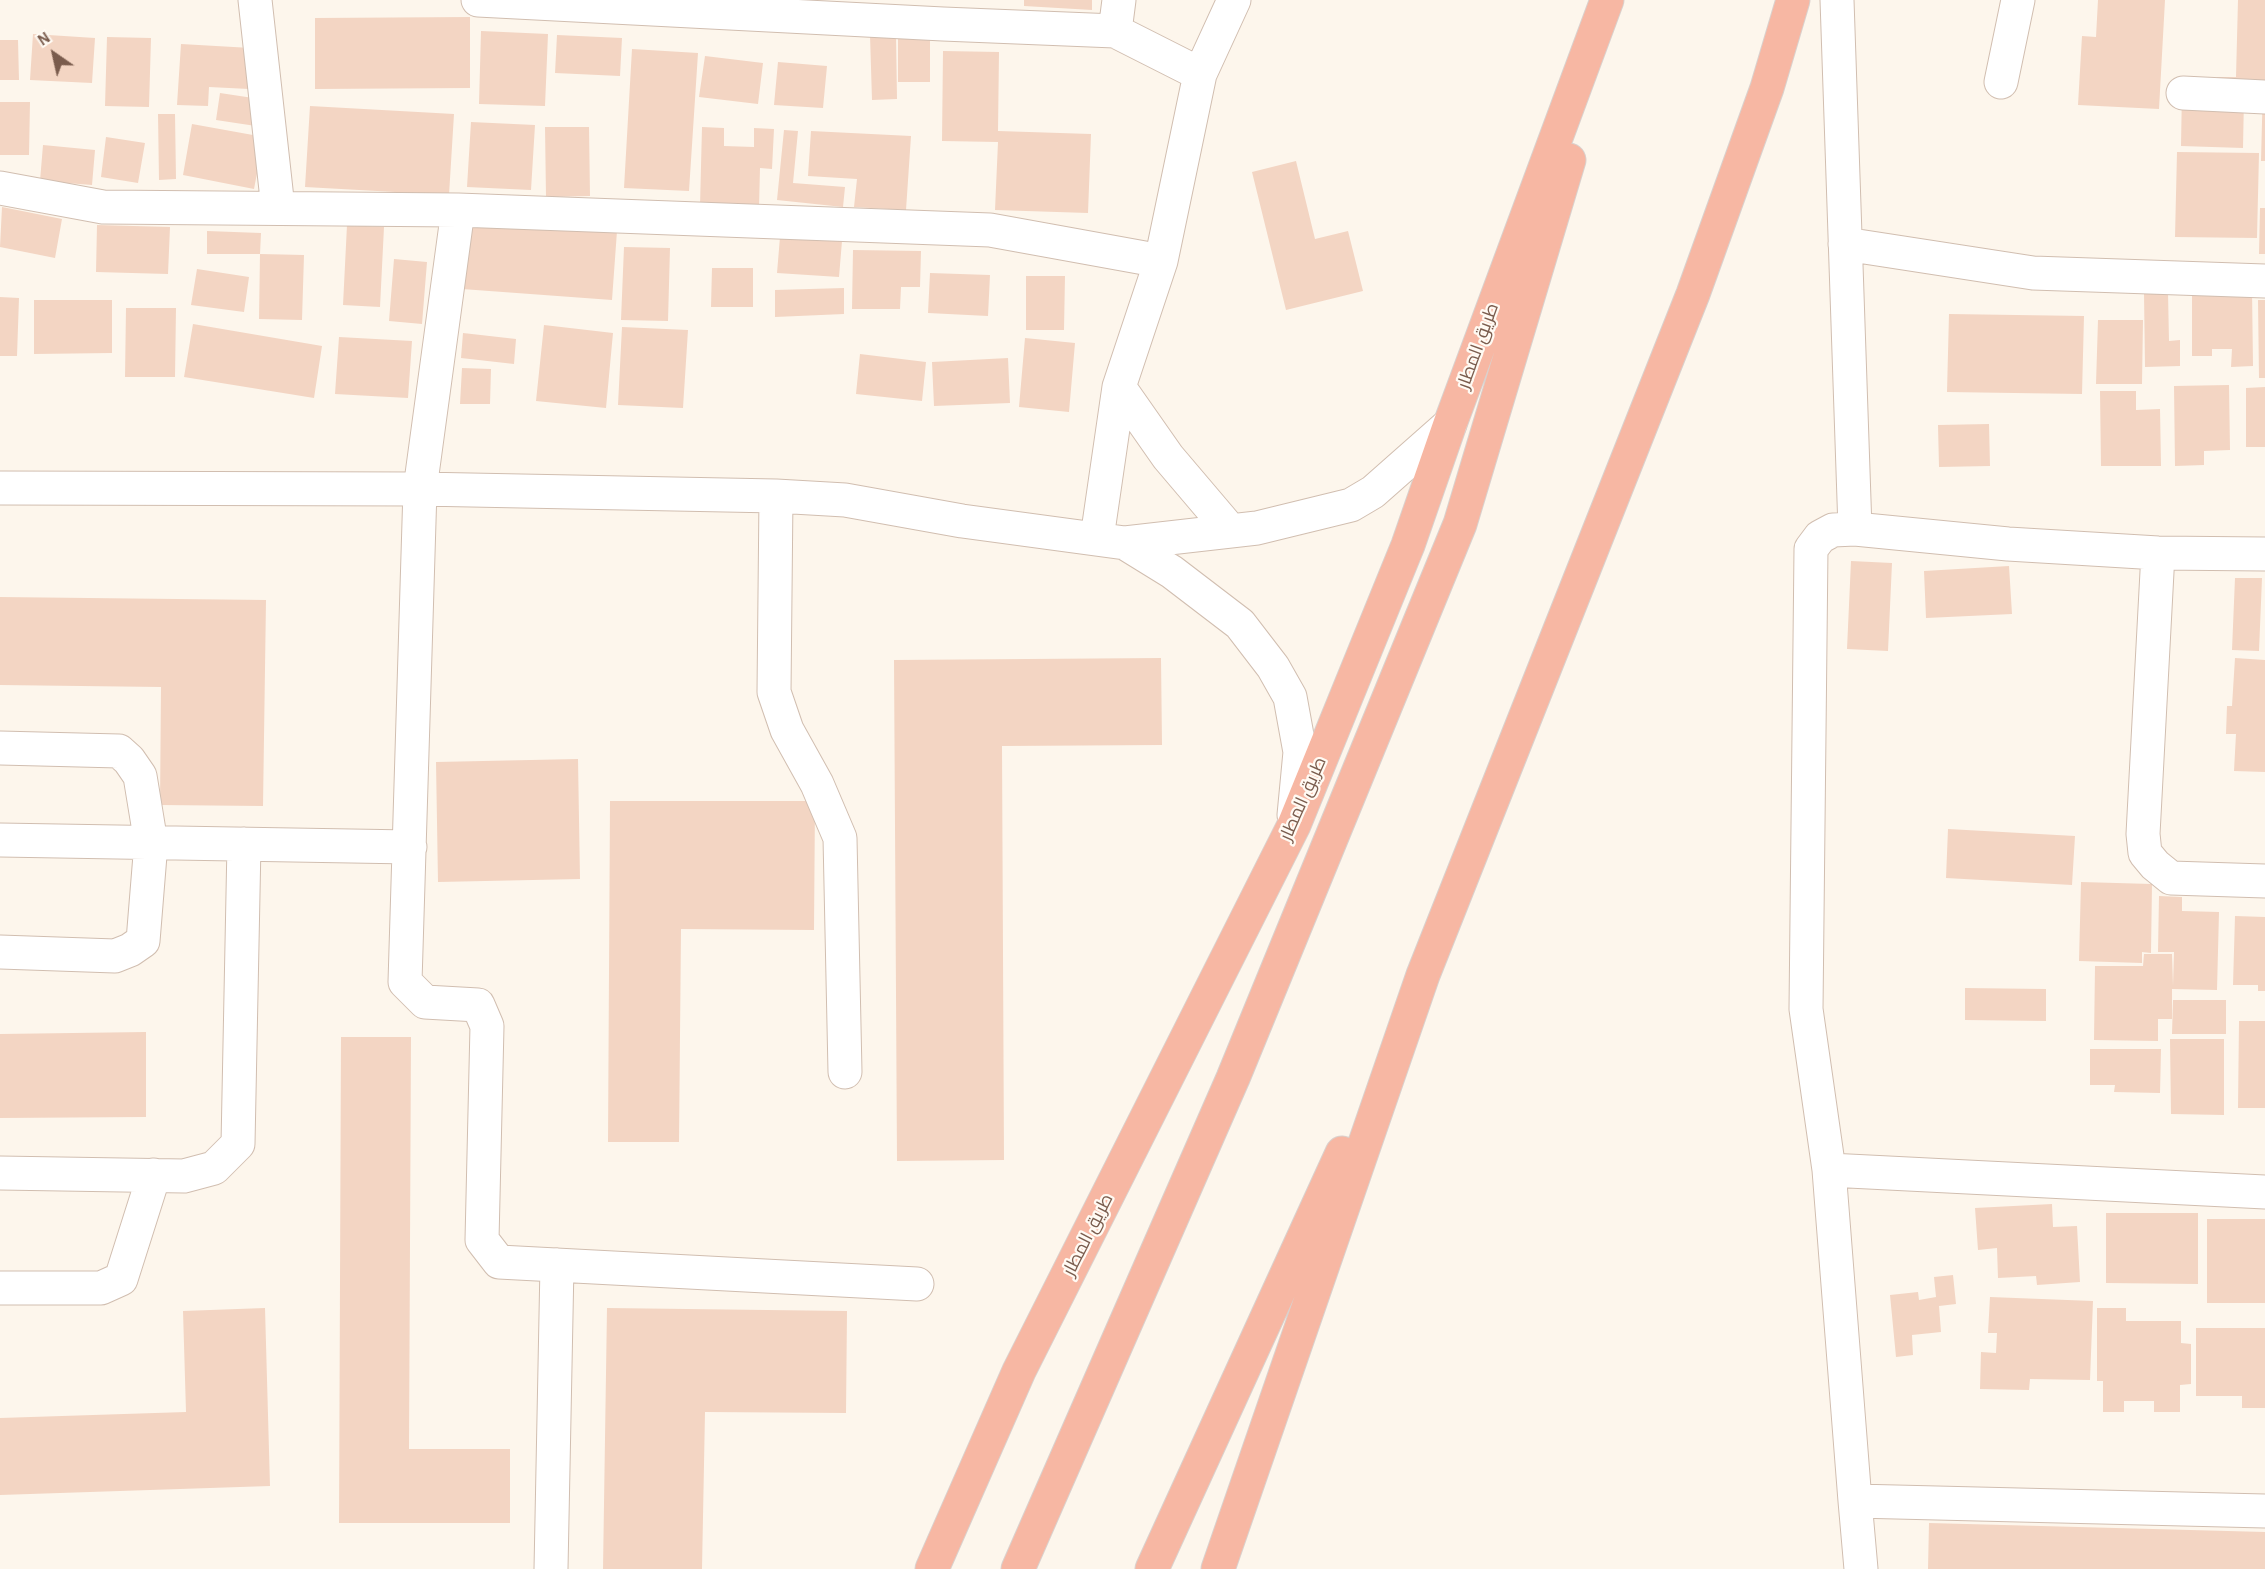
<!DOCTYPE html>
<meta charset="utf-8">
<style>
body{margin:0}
#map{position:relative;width:2265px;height:1569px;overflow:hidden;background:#fdf6ec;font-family:"Alegreya Sans",sans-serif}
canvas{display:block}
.north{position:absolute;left:24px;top:24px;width:60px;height:60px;-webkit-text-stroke:4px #fffaf3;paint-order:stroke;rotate:326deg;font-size:16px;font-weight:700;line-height:24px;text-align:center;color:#7a5c4d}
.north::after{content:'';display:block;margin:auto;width:21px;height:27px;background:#7a5c4d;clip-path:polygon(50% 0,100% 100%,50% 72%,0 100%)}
</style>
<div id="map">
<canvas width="2265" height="1569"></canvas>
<div class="north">N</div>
</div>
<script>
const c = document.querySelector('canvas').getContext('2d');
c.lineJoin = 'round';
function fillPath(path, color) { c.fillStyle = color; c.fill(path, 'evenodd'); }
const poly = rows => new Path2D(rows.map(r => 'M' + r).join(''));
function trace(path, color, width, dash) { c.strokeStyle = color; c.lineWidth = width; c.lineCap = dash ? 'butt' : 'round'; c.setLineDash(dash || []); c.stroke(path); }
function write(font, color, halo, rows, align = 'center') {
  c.font = font + ' "Alegreya Sans",Cairo,sans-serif'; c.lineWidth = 4.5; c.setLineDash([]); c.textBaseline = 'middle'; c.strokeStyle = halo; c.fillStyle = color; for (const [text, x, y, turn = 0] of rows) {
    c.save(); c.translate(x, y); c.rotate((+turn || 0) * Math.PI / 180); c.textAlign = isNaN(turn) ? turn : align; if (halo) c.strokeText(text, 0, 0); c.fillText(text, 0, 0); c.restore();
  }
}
const building = poly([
 [1024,0,1092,0,1092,10,1024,6],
 [2098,0,2165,0,2159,109,2078,105,2082,36,2096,37],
 [2238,0,2265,0,2265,81,2244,97,2243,148,2181,146,2182,89,2217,90,2217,77,2236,77],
 [470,17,470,88,315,89,315,18],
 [481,31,548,34,545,106,479,104],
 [33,34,95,38,92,83,30,80],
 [557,35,622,38,620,76,555,73],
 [870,35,896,35,897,99,872,100],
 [107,37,151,38,149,107,105,106],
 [898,38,930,38,930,82,898,82],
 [0,40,18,40,19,80,0,80],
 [181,44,251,48,249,89,209,87,208,106,177,105],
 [632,49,698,53,689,191,624,188],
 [943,51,999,52,998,131,1091,134,1088,213,995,210,998,142,942,141],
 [705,56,763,63,758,104,699,97],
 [778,62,827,66,823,108,774,105],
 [2263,83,2265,83,2265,161,2261,161],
 [220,93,273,101,269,128,216,120],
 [0,102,30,102,29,155,0,155],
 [310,106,454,114,449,195,305,187],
 [158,114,175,114,176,179,159,180],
 [471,122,535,125,531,190,467,187],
 [192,124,264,137,254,189,183,175],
 [545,127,589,127,590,196,546,197],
 [702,127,724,128,724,146,754,147,754,128,774,129,772,169,760,168,759,208,700,206],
 [784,130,798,131,793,183,845,187,843,207,777,200],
 [811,131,911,136,906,210,854,207,857,179,808,176],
 [106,137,145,143,138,183,101,177],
 [43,145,95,150,92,185,40,181],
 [2177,152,2259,153,2257,238,2175,237],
 [1296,161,1315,239,1348,231,1363,291,1286,310,1252,172],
 [2,207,62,219,55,258,0,247],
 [2260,208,2265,208,2265,254,2259,254],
 [467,220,617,231,612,300,462,289],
 [97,225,170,227,168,274,96,272],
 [347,225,384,227,380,307,343,305],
 [207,231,261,233,260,254,304,255,302,320,259,319,260,254,207,254],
 [780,237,842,241,839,277,777,273],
 [624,247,670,248,668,321,621,320],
 [853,250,921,251,920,287,901,287,900,309,852,309],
 [394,259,427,262,422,324,389,321],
 [712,268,753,268,753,307,711,307],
 [197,269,249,277,244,312,191,305],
 [930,273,990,275,988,316,928,313],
 [1026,276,1065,276,1064,330,1026,330],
 [844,288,844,314,775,317,775,290],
 [2252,289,2253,366,2231,367,2232,349,2212,349,2212,356,2192,356,2192,290],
 [2168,292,2169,341,2180,340,2180,366,2145,367,2144,293],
 [0,297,19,298,17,356,0,356],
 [34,300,112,300,112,353,34,354],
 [2258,300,2265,300,2265,378,2259,378],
 [126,308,176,308,175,377,125,377],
 [1949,314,2084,316,2082,394,1947,392],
 [2098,320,2143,320,2142,384,2096,384],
 [193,324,322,346,314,398,184,377],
 [544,325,613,333,606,408,536,401],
 [622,327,688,330,683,408,618,405],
 [463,333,516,339,514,364,461,358],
 [339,337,412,341,408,398,335,394],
 [1025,338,1075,343,1069,412,1019,407],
 [860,354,926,362,922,401,856,394],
 [1008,358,1010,403,934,406,932,362],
 [462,368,491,369,490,404,460,404],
 [2229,385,2230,450,2204,451,2204,465,2175,466,2174,386],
 [2265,387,2265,447,2246,447,2246,388],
 [2100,391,2136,391,2136,410,2160,409,2161,466,2101,466],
 [1989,424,1990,466,1939,467,1938,425],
 [1851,561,1892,563,1888,651,1847,649],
 [2009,566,2012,614,1926,618,1924,571],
 [2235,578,2262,578,2259,651,2232,650],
 [0,597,266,600,263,806,160,805,161,687,0,685],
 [1161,658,1162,745,1002,746,1004,1160,897,1161,894,660],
 [2235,658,2265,660,2265,772,2234,771,2236,734,2226,734,2227,706,2232,706],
 [578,759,580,879,438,882,436,762],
 [610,801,815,801,814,930,681,929,679,1142,608,1142],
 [1948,829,2075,836,2072,885,1946,878],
 [2081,882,2152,884,2151,953,2142,952,2142,963,2079,961],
 [2159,896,2182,897,2182,911,2219,912,2217,990,2172,989,2172,1019,2158,1019,2158,1041,2094,1040,2095,966,2143,966,2144,954,2172,954,2173,986,2174,952,2158,952],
 [2235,916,2265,917,2265,991,2258,991,2258,985,2233,985],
 [1965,988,2046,989,2046,1021,1965,1020],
 [2173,1000,2226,1000,2226,1034,2172,1034],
 [2239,1021,2265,1021,2265,1108,2238,1108],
 [146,1032,146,1117,0,1118,0,1034],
 [341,1037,411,1037,409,1449,510,1449,510,1523,339,1523],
 [2170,1039,2224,1039,2224,1115,2171,1114],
 [2090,1049,2161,1049,2160,1093,2114,1092,2115,1085,2090,1085],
 [2052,1204,2053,1227,2077,1226,2080,1282,2037,1285,2036,1276,1998,1278,1997,1248,1978,1250,1975,1208],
 [2106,1213,2198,1213,2198,1284,2106,1283],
 [2207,1219,2265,1219,2265,1303,2207,1303],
 [1953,1275,1956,1304,1939,1306,1941,1332,1912,1335,1913,1355,1896,1357,1890,1295,1918,1292,1919,1300,1936,1297,1934,1277],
 [1990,1297,2093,1301,2090,1380,2030,1379,2029,1390,1980,1389,1981,1352,1996,1353,1997,1333,1988,1333],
 [265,1308,270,1486,0,1495,0,1418,186,1412,183,1311],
 [607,1308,847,1311,846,1413,705,1412,702,1569,603,1569],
 [2097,1308,2126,1308,2126,1321,2181,1321,2181,1343,2191,1344,2191,1384,2180,1385,2180,1412,2154,1412,2154,1401,2124,1401,2124,1412,2103,1412,2103,1381,2097,1381],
 [2196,1328,2265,1328,2265,1408,2242,1408,2242,1396,2196,1396],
 [1929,1523,2265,1532,2265,1569,1928,1569]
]);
const minor = poly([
 [255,0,278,208],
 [478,0,943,24,1115,31,1200,74],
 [1837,0,1855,529],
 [1115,31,1119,0],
 [2001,82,2018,0],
 [2183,93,2265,97],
 [0,188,103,207,458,210,990,230,1161,261],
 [458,210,420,489,405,982,425,1002,478,1005,487,1026,482,1240,499,1262,917,1284],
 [1845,244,2033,273,2265,281],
 [1119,387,1168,457,1230,530],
 [0,488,420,489,776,496,845,500,962,521,1125,543,1257,528,1351,505,1373,492,1450,424],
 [776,496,774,692,787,730,817,784,840,838,845,1072],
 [1097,538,1119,387,1161,261,1200,74,1234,0],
 [1125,543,1172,572,1240,624,1273,667,1290,697,1300,752,1294,815],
 [2158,553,2143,834,2145,853,2155,865,2171,878,2265,881],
 [2265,554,2158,553,2008,544,1855,529,1833,530,1820,537,1811,549,1806,1009,1829,1170,1855,1501,2265,1511],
 [0,748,119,751,129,760,140,776,151,843,143,941,130,950,115,956,0,952],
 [0,840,410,847],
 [1829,1170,2265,1192],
 [0,1173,184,1176,214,1168,238,1144,244,844],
 [0,1288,101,1288,121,1279,154,1175],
 [1855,1501,1861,1569],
 [551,1569,557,1265]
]);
const highway = poly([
 [932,1569,1019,1371,1294,825,1408,545,1450,424,1607,0],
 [1018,1569,1233,1078,1460,524,1569,160],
 [1152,1569,1342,1153],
 [1218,1569,1423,975,1693,294,1767,88,1793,0]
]);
const streetNames = [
 ["طريق المطار",1478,346,-70],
 ["طريق المطار",1303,799,-66],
 ["طريق المطار",1088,1235,-63]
];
fillPath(building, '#f3d5c3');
trace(minor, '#d1beb0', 35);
trace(highway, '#dad1cd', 35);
trace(minor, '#fff', 33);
trace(highway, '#f7b7a3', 33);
write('18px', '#7a5c4d', '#fffaf3', streetNames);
</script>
